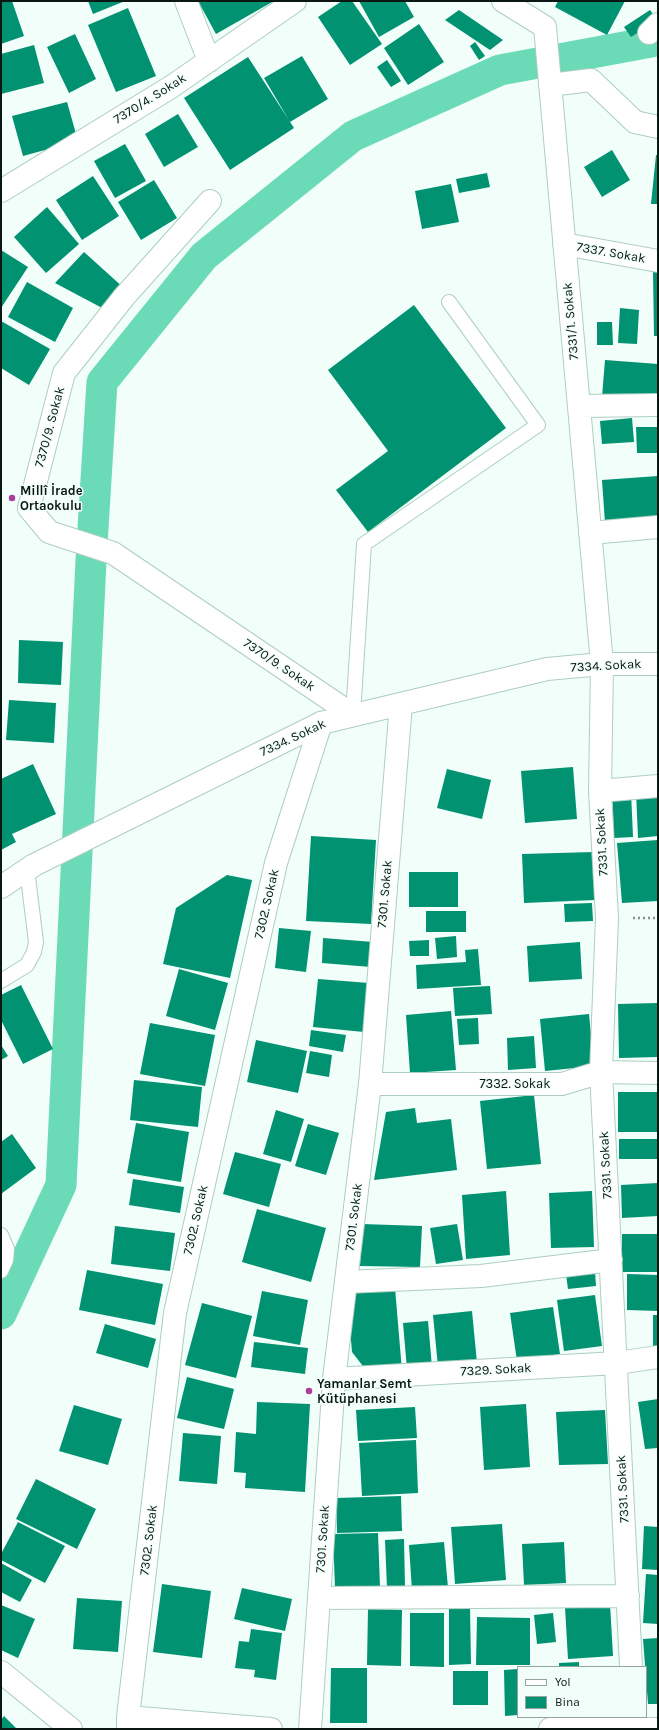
<!DOCTYPE html>
<meta charset="utf-8">
<style>
body{margin:0}
#map{position:relative;width:659px;height:1730px;overflow:hidden;background:#f1fef9;font-family:Karla,sans-serif}
canvas{display:block}
.frame{position:absolute;inset:0;border:2px solid #0b1713;pointer-events:none}
.legend{position:absolute;left:517px;top:1666px;width:130px;height:52px;box-sizing:border-box;background:#f1fef9;border:1px solid #95a29d;margin:0;padding:5px 7px;list-style:none;font-size:12px;color:#0b1713}
.legend li{display:flex;align-items:center;gap:8px;height:20px}
.legend b{width:20px;border:1px solid #95a29d}
</style>
<div id="map">
<canvas width="659" height="1730"></canvas>
<div class="frame"></div>
<ul class="legend">
<li><b style="height:5px;background:#fff"></b>Yol</li>
<li><b style="height:11px;background:#009271"></b>Bina</li>
</ul>
</div>
<script>
const c = document.querySelector('canvas').getContext('2d');
c.lineJoin = 'round';
const poly = rows => new Path2D(rows.map(r => 'M' + r).join(''));
function trace(path, color, width, dash) { c.strokeStyle = color; c.lineWidth = width; c.lineCap = dash ? 'butt' : 'round'; c.setLineDash(dash || []); c.stroke(path); }
function fillPath(path, color) { c.fillStyle = color; c.fill(path, 'evenodd'); }
function write(font, color, halo, rows, align = 'center') {
  c.font = font + ' Karla,sans-serif'; c.lineWidth = 3; c.setLineDash([]); c.textBaseline = 'middle'; c.strokeStyle = halo; c.fillStyle = color; for (const [text, x, y, turn = 0] of rows) {
    c.save(); c.translate(x, y); c.rotate((+turn || 0) * Math.PI / 180); c.textAlign = isNaN(turn) ? turn : align; if (halo) c.strokeText(text, 0, 0); c.fillText(text, 0, 0); c.restore();
  }
}
const canal = poly([
 [1,1314,61,1185,91,561,102,382,204,256,353,136,500,70,651,42,658,35]
]);
const building = poly([
 [5,1,12,1,24,36,1,44,1,2],
 [88,1,125,1,93,14],
 [198,1,274,1,216,34],
 [342,1,352,1,382,44,350,65,318,17],
 [359,1,405,1,414,17,379,37],
 [558,1,625,1,607,35,555,7],
 [128,8,156,76,116,92,88,25],
 [459,10,503,40,490,50,445,20],
 [650,10,657,20,631,37,624,27],
 [419,24,444,62,408,85,384,48],
 [75,34,96,79,69,93,47,47],
 [475,42,485,56,479,60,470,46],
 [34,45,44,83,1,94,1,54],
 [302,56,328,99,290,122,264,78],
 [248,57,294,128,230,170,184,98],
 [387,60,401,81,391,87,377,67],
 [67,102,78,141,23,156,12,116],
 [178,114,198,147,164,167,145,134],
 [125,144,146,181,115,198,94,161],
 [612,150,630,180,602,197,584,167],
 [656,155,658,155,658,204,651,204],
 [487,173,490,187,459,193,456,179],
 [93,176,119,216,82,240,56,200],
 [154,180,177,218,141,240,118,202],
 [451,184,459,222,422,229,415,191],
 [47,207,79,244,46,273,14,237],
 [1,250,28,267,1,308],
 [84,252,125,289,106,310,55,283],
 [653,271,658,271,658,336,654,336],
 [27,282,73,308,55,342,8,317],
 [414,305,506,428,368,532,336,490,388,451,328,370],
 [620,308,639,310,637,344,618,343],
 [1,321,50,349,29,385,1,368],
 [597,322,612,322,613,345,597,345],
 [605,360,658,364,658,400,602,397],
 [632,418,634,442,602,444,600,421],
 [636,427,658,427,658,453,637,453],
 [658,476,658,519,605,523,602,480],
 [19,640,63,642,61,685,18,683],
 [9,700,56,703,54,743,6,740],
 [33,764,56,814,12,834,16,842,1,850,1,779],
 [573,767,577,819,525,823,521,771],
 [447,769,491,780,482,819,437,808],
 [658,790,658,836,638,838,636,791],
 [612,792,631,792,633,837,614,838],
 [311,836,376,840,371,924,306,921],
 [658,840,658,901,622,903,617,843],
 [594,852,595,900,524,903,522,854],
 [409,872,458,872,458,907,409,907],
 [227,875,252,880,230,978,163,964,176,908],
 [592,903,593,921,565,922,564,904],
 [426,911,466,911,466,932,426,932],
 [279,928,311,931,306,972,275,968],
 [456,936,457,957,437,959,435,938],
 [323,938,373,942,371,967,322,963],
 [429,940,429,956,410,956,409,941],
 [580,942,582,979,529,982,527,946],
 [478,949,481,985,417,989,416,965,466,962,465,950],
 [179,969,228,983,215,1030,166,1016],
 [318,979,369,983,364,1032,313,1027],
 [21,985,53,1049,23,1064,1,1020,1,995],
 [490,986,492,1014,455,1016,453,988],
 [658,1003,658,1057,619,1058,618,1004],
 [451,1011,456,1070,410,1073,406,1015],
 [589,1014,594,1066,545,1071,540,1019],
 [478,1018,479,1044,459,1045,457,1019],
 [150,1023,215,1035,205,1086,140,1074],
 [311,1030,346,1035,343,1052,309,1046],
 [534,1036,536,1068,508,1070,507,1038],
 [256,1040,307,1051,298,1093,247,1082],
 [1,1045,8,1056,1,1060],
 [310,1051,332,1055,329,1077,306,1073],
 [134,1080,202,1087,198,1127,130,1120],
 [618,1092,658,1092,658,1132,618,1132],
 [534,1095,541,1164,487,1169,480,1101],
 [415,1108,417,1123,451,1119,457,1170,374,1180,386,1112],
 [276,1110,304,1119,291,1162,263,1154],
 [136,1123,189,1132,181,1182,127,1173],
 [308,1124,339,1133,326,1175,295,1166],
 [12,1134,36,1168,1,1194,1,1142],
 [619,1139,658,1139,658,1159,619,1159],
 [235,1152,281,1164,269,1207,223,1194],
 [133,1179,184,1187,180,1213,129,1205],
 [658,1183,658,1216,622,1218,621,1185],
 [506,1191,510,1255,466,1259,462,1195],
 [592,1191,594,1247,551,1248,549,1193],
 [257,1209,326,1228,311,1282,242,1262],
 [362,1224,422,1226,420,1267,360,1266],
 [457,1224,463,1260,436,1264,430,1228],
 [115,1226,175,1233,170,1271,111,1264],
 [622,1234,658,1234,658,1272,622,1272],
 [87,1270,163,1284,155,1325,79,1310],
 [595,1272,596,1286,568,1289,566,1274],
 [627,1274,658,1275,658,1311,627,1310],
 [395,1288,402,1371,369,1374,352,1352,347,1292],
 [262,1291,308,1300,300,1345,253,1336],
 [595,1295,602,1346,564,1351,557,1300],
 [202,1303,252,1316,236,1378,185,1365],
 [553,1307,560,1354,517,1361,510,1313],
 [472,1311,477,1363,438,1367,433,1315],
 [653,1315,658,1315,658,1353,653,1353],
 [428,1321,432,1367,407,1369,403,1323],
 [105,1324,156,1339,148,1368,96,1353],
 [254,1342,308,1348,305,1374,251,1367],
 [187,1377,234,1389,224,1429,177,1418],
 [658,1399,658,1448,645,1449,638,1402],
 [257,1402,310,1404,305,1492,245,1488,246,1473,234,1472,236,1432,256,1434],
 [526,1404,530,1467,484,1470,480,1407],
 [74,1405,122,1419,108,1465,59,1451],
 [415,1407,417,1438,358,1441,356,1410],
 [605,1410,608,1464,559,1465,556,1412],
 [183,1433,221,1436,217,1484,179,1481],
 [416,1440,418,1493,362,1496,359,1443],
 [36,1479,96,1509,77,1549,16,1519],
 [401,1496,402,1531,337,1533,336,1498],
 [18,1522,65,1546,45,1583,1,1560,1,1554],
 [502,1524,506,1580,455,1584,451,1527],
 [644,1526,658,1527,658,1570,642,1569],
 [378,1533,380,1587,335,1588,333,1534],
 [404,1539,405,1587,387,1588,385,1540],
 [444,1542,448,1588,412,1591,409,1545],
 [564,1542,566,1583,524,1585,522,1544],
 [1,1563,32,1580,20,1602,1,1592],
 [646,1574,658,1575,658,1624,643,1623],
 [162,1584,211,1591,202,1658,153,1652],
 [242,1588,292,1599,285,1631,234,1619],
 [77,1598,122,1601,118,1652,73,1649],
 [610,1604,613,1656,568,1659,565,1607],
 [1,1605,35,1619,18,1658,1,1650],
 [449,1608,470,1608,471,1664,449,1665],
 [368,1609,402,1610,401,1666,367,1665],
 [410,1613,444,1613,444,1667,410,1666],
 [553,1613,556,1642,537,1644,534,1615],
 [477,1617,530,1618,530,1665,476,1665],
 [251,1629,282,1633,276,1680,254,1677,255,1670,235,1668,239,1641,249,1642],
 [658,1638,658,1704,648,1704,643,1639],
 [579,1662,579,1667,559,1667,559,1663],
 [331,1668,367,1668,367,1723,330,1723],
 [518,1669,518,1715,505,1716,504,1670],
 [453,1671,488,1671,488,1705,453,1705],
 [4,1716,17,1729,1,1729,1,1720],
 [573,1717,615,1717,615,1720,573,1720]
]);
const path = poly([
 [633,918,658,918]
]);
const lane = poly([
 [353,715,364,544,538,425,449,302],
 [1,981,27,965,34,952,36,942,27,869],
 [1,1235,7,1249,6,1260,1,1271]
]);
const street = poly([
 [186,1,209,61],
 [503,1,545,27,602,664,600,791,607,918,601,1072,631,1667],
 [649,33,658,24],
 [550,85,591,80,635,122,658,127],
 [1,191,171,87,295,1],
 [210,201,124,297,64,373,29,508,49,532,113,553,353,715],
 [564,244,658,261],
 [579,406,658,405],
 [590,533,658,527],
 [600,791,658,786],
 [370,1084,562,1084,601,1072,658,1073],
 [346,1282,481,1276,611,1260],
 [334,1379,617,1363,658,1357],
 [319,1598,628,1596],
 [1,1672,71,1729],
 [128,1717,271,1729],
 [128,1729,128,1717,175,1313,276,863,321,723],
 [550,1729,658,1729]
]);
const secondary = poly([
 [1,887,34,865,321,723,547,669,602,664,658,664],
 [310,1729,334,1379,370,1084,401,704]
]);
const markers = [
 [12,498,4,"#ab3d9b"],
 [309,1391,4,"#ab3d9b"]
];
const streetNames = [
 ["7370/4. Sokak",150,99,-32],
 ["7337. Sokak",611,253,10],
 ["7331/1. Sokak",571,321,-95],
 ["7370/9. Sokak",50,427,-75],
 ["7370/9. Sokak",279,665,34],
 ["7334. Sokak",606,666,-3],
 ["7334. Sokak",293,738,-25],
 ["7331. Sokak",602,842,-93],
 ["7301. Sokak",385,894,-85],
 ["7302. Sokak",267,904,-77],
 ["7332. Sokak",515,1084],
 ["7331. Sokak",606,1165,-93],
 ["7301. Sokak",354,1217,-83],
 ["7302. Sokak",196,1220,-77],
 ["7329. Sokak",496,1370,-3],
 ["7331. Sokak",623,1489,-93],
 ["7301. Sokak",323,1539,-86],
 ["7302. Sokak",149,1540,-83]
];
const poiNames = [
 ["Millî İrade",20,491],
 ["Ortaokulu",20,506],
 ["Yamanlar Semt",317,1384],
 ["Kütüphanesi",317,1399]
];
trace(canal, '#6adbb6', 31);
fillPath(building, '#009271');
trace(lane, '#aecec1', 16);
trace(street, '#aecec1', 24);
trace(secondary, '#aecec1', 24);
trace(path, '#828f8a', 2.5, [2, 3]);
trace(lane, '#fff', 14);
trace(street, '#fff', 22);
trace(secondary, '#fff', 22);
for (const [x, y, r, color] of markers) { const dot = new Path2D(); dot.arc(x, y, r, 0, 2 * Math.PI); c.fillStyle = color; c.fill(dot); trace(dot, '#f1fef9', 1.5); }
write('13px', '#0b1713', '#f1fef9', streetNames);
write('bold 13px', '#0b1713', '#f1fef9', poiNames, 'left');
</script>
